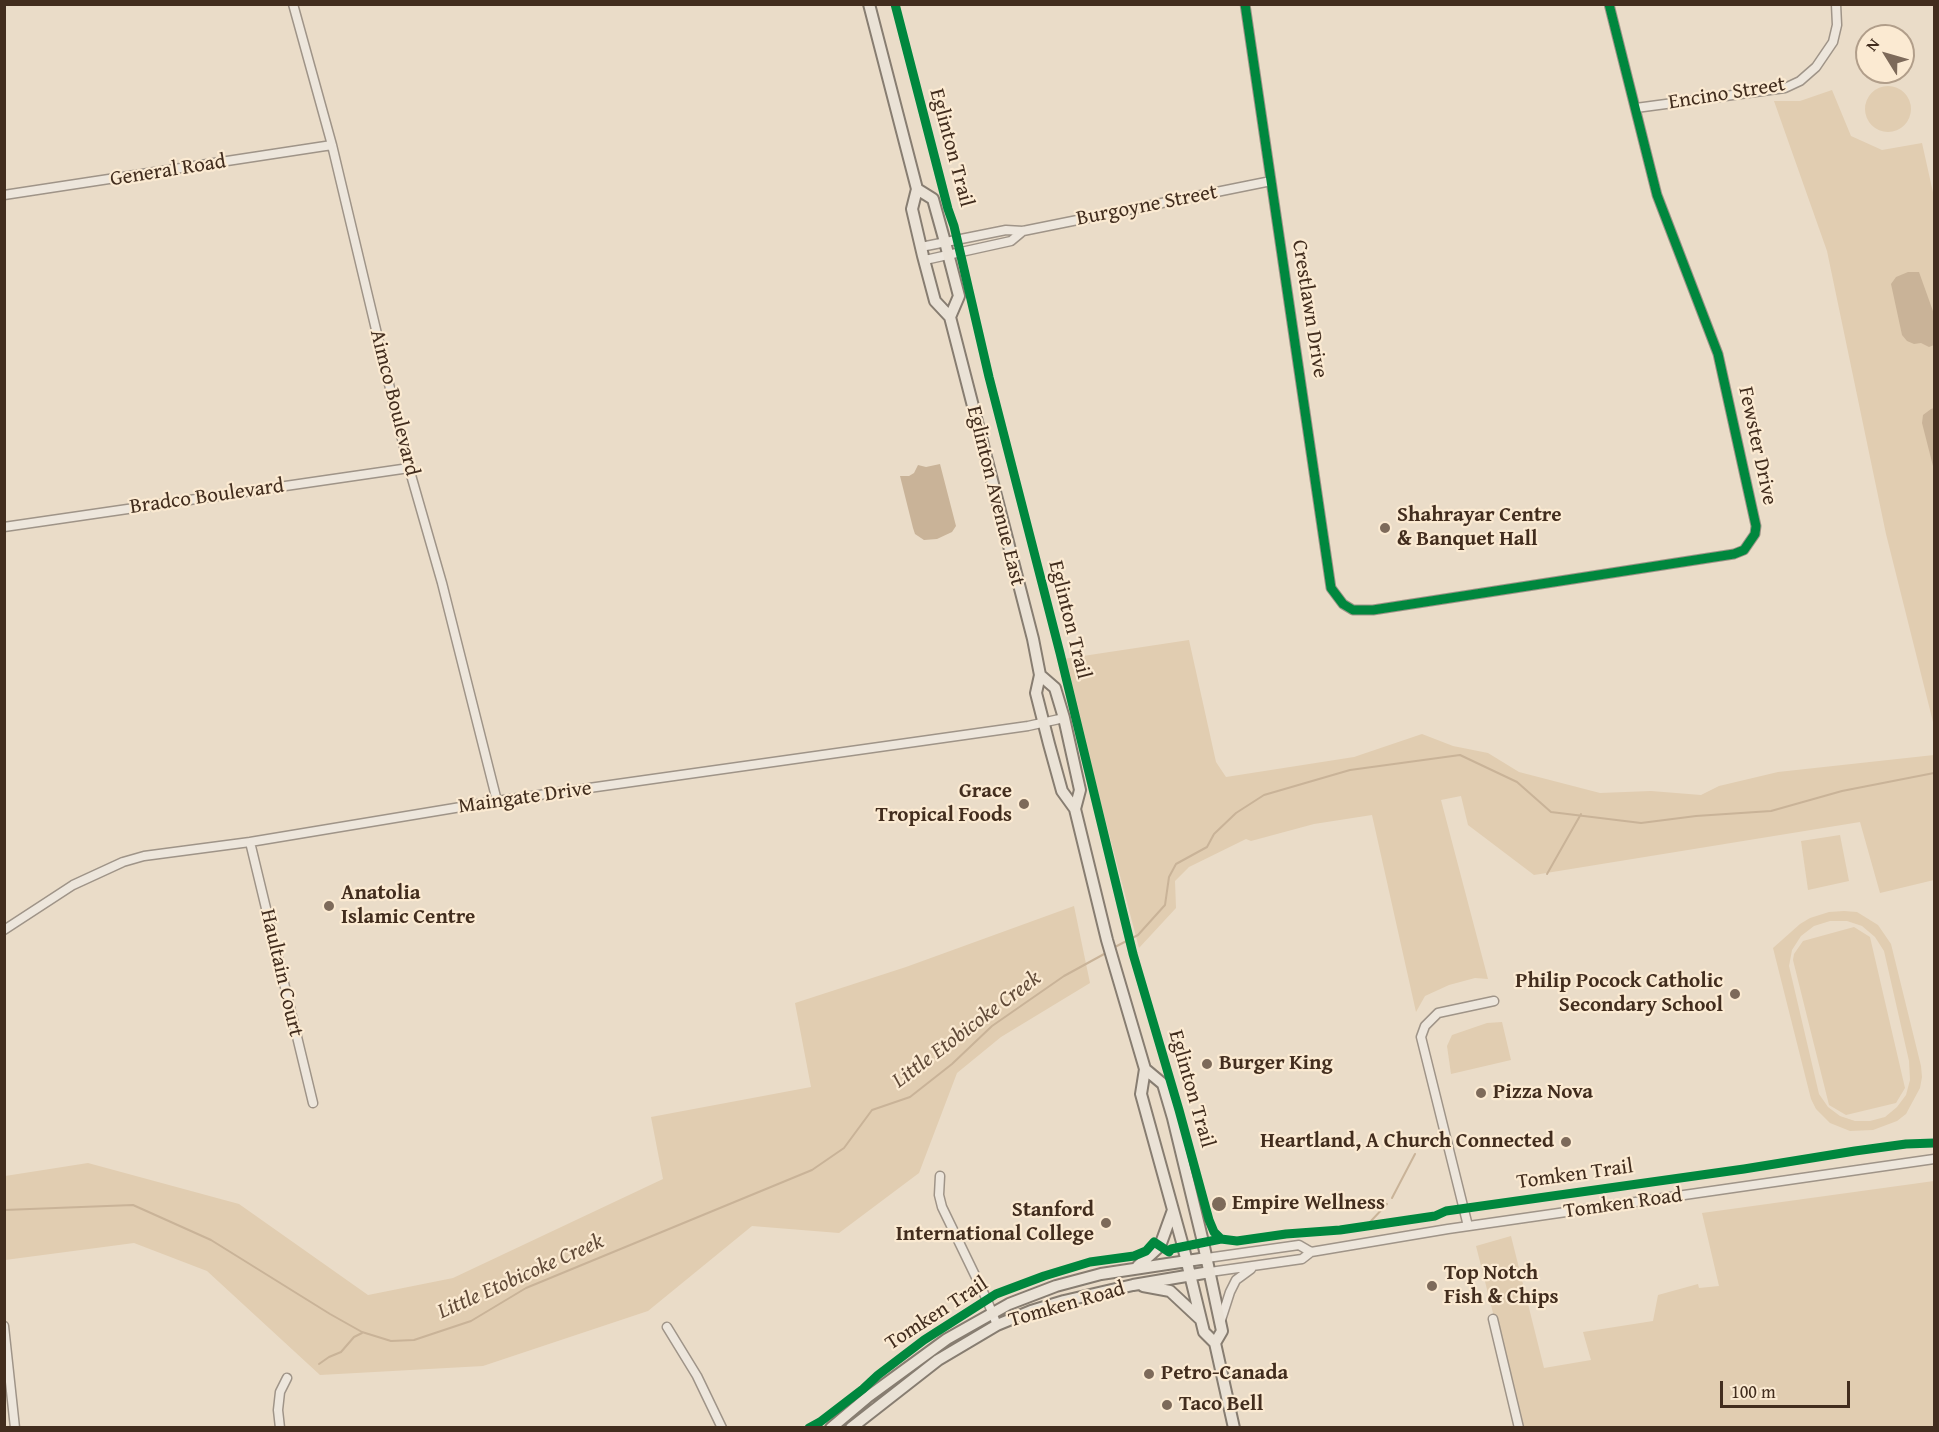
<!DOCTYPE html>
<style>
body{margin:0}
#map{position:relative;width:1939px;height:1432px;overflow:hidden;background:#eadcc8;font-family:"Gentium Book Plus",serif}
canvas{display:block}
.frame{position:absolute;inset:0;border:6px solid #422d1e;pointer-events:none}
.north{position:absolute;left:1855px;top:24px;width:60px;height:60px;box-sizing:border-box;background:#fbead2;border:2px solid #b19e8a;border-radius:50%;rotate:307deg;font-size:16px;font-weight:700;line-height:24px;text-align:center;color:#422d1e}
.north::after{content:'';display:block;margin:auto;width:21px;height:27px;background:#7d6a5a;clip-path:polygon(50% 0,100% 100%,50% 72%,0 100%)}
.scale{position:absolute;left:1720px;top:1381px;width:130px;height:27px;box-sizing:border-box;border:3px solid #422d1e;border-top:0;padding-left:8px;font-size:18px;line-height:21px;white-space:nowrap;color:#422d1e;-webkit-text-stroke:4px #fbead2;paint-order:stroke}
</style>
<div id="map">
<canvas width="1939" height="1432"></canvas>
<div class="frame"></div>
<div class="north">N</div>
<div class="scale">100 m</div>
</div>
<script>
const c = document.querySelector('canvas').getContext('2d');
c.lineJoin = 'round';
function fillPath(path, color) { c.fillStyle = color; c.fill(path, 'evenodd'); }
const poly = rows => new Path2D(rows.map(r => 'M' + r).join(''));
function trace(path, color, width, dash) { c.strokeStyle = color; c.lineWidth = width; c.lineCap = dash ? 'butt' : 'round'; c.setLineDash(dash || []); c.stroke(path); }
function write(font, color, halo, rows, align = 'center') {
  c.font = font + ' "Gentium Book Plus",serif'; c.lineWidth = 4.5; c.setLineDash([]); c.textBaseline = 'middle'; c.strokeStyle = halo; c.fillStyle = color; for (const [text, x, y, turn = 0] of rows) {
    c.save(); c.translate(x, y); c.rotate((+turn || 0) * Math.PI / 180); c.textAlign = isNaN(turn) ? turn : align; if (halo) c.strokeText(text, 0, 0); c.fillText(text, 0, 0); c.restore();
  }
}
const green = poly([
 '1865 109a23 23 0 1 1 46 0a23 23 0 1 1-46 0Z',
 [1832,90,1851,136,1882,150,1922,143,1934,197,1934,726,1886,534,1827,251,1774,101,1800,101],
 [1189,640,1216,762,1226,777,1354,757,1422,734,1453,746,1488,753,1519,772,1600,793,1651,791,1701,795,1719,786,1778,772,1934,755,1934,880,1880,893,1860,822,1534,875,1468,825,1461,796,1441,800,1488,979,1475,978,1449,985,1425,996,1416,1012,1372,815,1314,824,1251,841,1246,839,1189,867,1175,881,1176,908,1139,948,1063,659],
 [1840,835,1849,881,1808,890,1801,841],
 [1074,906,1090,983,1001,1037,957,1073,919,1173,839,1233,752,1226,648,1311,483,1366,320,1375,207,1271,134,1243,5,1260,5,1176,88,1163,239,1204,368,1295,453,1278,663,1179,651,1117,811,1087,795,1003,906,967],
 [1844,911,1857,912,1878,925,1891,944,1921,1066,1922,1077,1920,1088,1906,1114,1897,1121,1873,1130,1850,1131,1830,1123,1816,1109,1811,1099,1773,948,1800,924,1810,918,1829,912],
 [1830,921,1847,921,1862,926,1875,937,1884,951,1909,1061,1910,1080,1906,1095,1897,1107,1885,1117,1870,1121,1855,1121,1840,1116,1828,1107,1819,1094,1789,966,1792,950,1801,936,1814,926],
 [1854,927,1870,937,1905,1088,1896,1103,1846,1115,1829,1105,1793,960,1794,954,1803,941],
 [1502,1022,1511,1060,1451,1074,1447,1046,1452,1035,1487,1023],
 [1934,1181,1934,1427,1522,1427,1476,1246,1511,1236,1544,1368,1591,1360,1583,1332,1653,1321,1658,1295,1698,1284,1699,1288,1719,1286,1702,1213]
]);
const water = poly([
 [1908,272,1919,272,1934,314,1934,345,1929,347,1921,343,1914,344,1907,341,1902,335,1891,284,1896,277],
 [1934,408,1934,470,1922,423,1923,415,1931,409],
 [940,464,956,526,952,532,937,539,924,540,915,534,913,528,900,476,909,476,914,473,918,465,926,467]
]);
const stream = poly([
 [1547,874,1581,814],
 [1113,948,1138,935,1165,905,1169,877,1176,864,1207,847,1214,834,1236,813,1264,795,1350,770,1460,755,1517,782,1551,812,1641,823,1696,816,1771,811,1842,791,1934,773],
 [1392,1198,1415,1154],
 [4,1210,133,1205,211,1240,330,1314,362,1332,391,1341,414,1340,471,1321,526,1288,812,1170,844,1148,872,1110,910,1097,952,1064,992,1026,1064,976,1106,953],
 [1370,1222,1387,1204],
 [319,1364,329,1357,341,1352,354,1337,362,1333]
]);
const minor = poly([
 [293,4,332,145,409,468,442,583,497,801],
 [1245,4,1331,588,1343,604,1353,610,1373,610,1734,554,1744,550,1755,534,1756,526,1718,354,1657,195,1609,4],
 [1636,108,1785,88,1800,81,1816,67,1833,42,1837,25,1836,4],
 [4,195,332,145],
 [921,247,1006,230,1023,231,1271,181],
 [925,260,1011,241,1023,231],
 [4,527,409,468],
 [250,842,313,1103],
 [4,930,73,885,123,862,144,856,250,842,497,801,1028,726,1064,718],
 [940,1176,939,1195,942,1207,987,1300,997,1325],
 [1468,1226,1421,1037,1425,1026,1438,1013,1494,1001],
 [1207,1258,1299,1245,1311,1252],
 [1210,1272,1302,1259,1311,1252,1448,1229,1934,1159],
 [1493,1319,1519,1428],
 [1220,1323,1230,1292,1236,1280,1251,1269],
 [4,1326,15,1428],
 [667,1327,697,1376,722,1428],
 [280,1428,278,1410,280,1392,287,1378]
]);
const major = poly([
 [869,4,917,189,912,209,923,256,935,301,950,317,1033,639,1040,675,1036,693,1049,744,1062,791,1075,809,1107,940,1145,1069,1141,1094,1183,1246,1204,1332,1215,1343,1234,1428],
 [917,189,933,199,945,242,959,296,950,317],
 [1040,675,1055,688,1064,718,1080,790,1075,809],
 [1145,1069,1163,1084,1173,1118,1203,1242,1222,1331,1215,1343],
 [1138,1266,1160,1246,1173,1210],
 [1143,1286,1170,1291,1200,1319],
 [831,1428,869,1396,947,1339,1009,1304,1056,1286,1101,1274,1207,1258],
 [851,1428,938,1360,997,1325,1031,1311,1064,1301,1133,1285,1210,1272]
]);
const cycleway = poly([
 [895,4,948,209,954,226,989,377,1060,653,1133,954,1179,1110,1209,1220,1214,1232,1221,1239],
 [1245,4,1331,588,1343,604,1353,610,1373,610,1734,554,1744,550,1755,534,1756,526,1718,354,1657,195,1609,4],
 [809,1428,820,1422,863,1389,878,1375,924,1340,996,1294,1044,1276,1090,1262,1134,1256,1146,1251,1154,1242,1169,1252,1171,1249,1221,1239,1237,1241,1286,1234,1340,1230,1435,1216,1446,1211,1744,1169,1855,1151,1906,1144,1934,1143]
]);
const markers = [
 [1385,528,6,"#7d6a5a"],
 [1024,804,6,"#7d6a5a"],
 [329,906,6,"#7d6a5a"],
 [1735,994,6,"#7d6a5a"],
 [1207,1064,6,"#7d6a5a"],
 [1481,1093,6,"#7d6a5a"],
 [1566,1142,6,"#7d6a5a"],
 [1219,1204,8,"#7d6a5a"],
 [1106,1223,6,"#7d6a5a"],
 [1432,1286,6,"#7d6a5a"],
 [1149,1374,6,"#7d6a5a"],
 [1167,1405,6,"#7d6a5a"]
];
const streetNames = [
 ["Encino Street",1727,94,-9],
 ["Eglinton Trail",951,148,75],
 ["General Road",168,171,-9],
 ["Burgoyne Street",1147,206,-11],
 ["Crestlawn Drive",1309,309,81],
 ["Aimco Boulevard",394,403,76],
 ["Fewster Drive",1757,446,78],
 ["Eglinton Avenue East",995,496,76],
 ["Bradco Boulevard",207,497,-8],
 ["Eglinton Trail",1069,620,76],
 ["Maingate Drive",525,798,-8],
 ["Haultain Court",281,973,77],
 ["Eglinton Trail",1191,1089,74],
 ["Tomken Trail",1575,1175,-8],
 ["Tomken Road",1623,1204,-8],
 ["Tomken Road",1067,1305,-16],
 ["Tomken Trail",937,1314,-33]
];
const poiNames = [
 ["Shahrayar Centre",1397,516],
 ["& Banquet Hall",1397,540],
 ["Grace",1012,792,"right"],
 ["Tropical Foods",1012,816,"right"],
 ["Anatolia",341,894],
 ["Islamic Centre",341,918],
 ["Philip Pocock Catholic",1723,982,"right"],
 ["Secondary School",1723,1006,"right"],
 ["Burger King",1219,1064],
 ["Pizza Nova",1493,1093],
 ["Heartland, A Church Connected",1554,1142,"right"],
 ["Empire Wellness",1232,1204],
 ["Stanford",1094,1211,"right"],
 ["International College",1094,1235,"right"],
 ["Top Notch",1444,1274],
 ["Fish & Chips",1444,1298],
 ["Petro-Canada",1161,1374],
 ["Taco Bell",1179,1405]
];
const waterNames = [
 ["Little Etobicoke Creek",967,1030,-37],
 ["Little Etobicoke Creek",521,1277,-24]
];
fillPath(green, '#e1cdb1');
fillPath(water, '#c9b398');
trace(stream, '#c9b398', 2);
trace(minor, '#9f9488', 11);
trace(major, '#877d71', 14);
trace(minor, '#ede6dc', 8);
trace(major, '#eae2d6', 10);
trace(cycleway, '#00873e', 9);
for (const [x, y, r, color] of markers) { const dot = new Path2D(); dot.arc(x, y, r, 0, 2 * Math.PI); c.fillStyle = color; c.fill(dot); trace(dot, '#fbead2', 2); }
write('21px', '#422d1e', '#fbead2', streetNames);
write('bold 21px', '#422d1e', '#fbead2', poiNames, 'left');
write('italic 22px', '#604a38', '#fbead2', waterNames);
</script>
